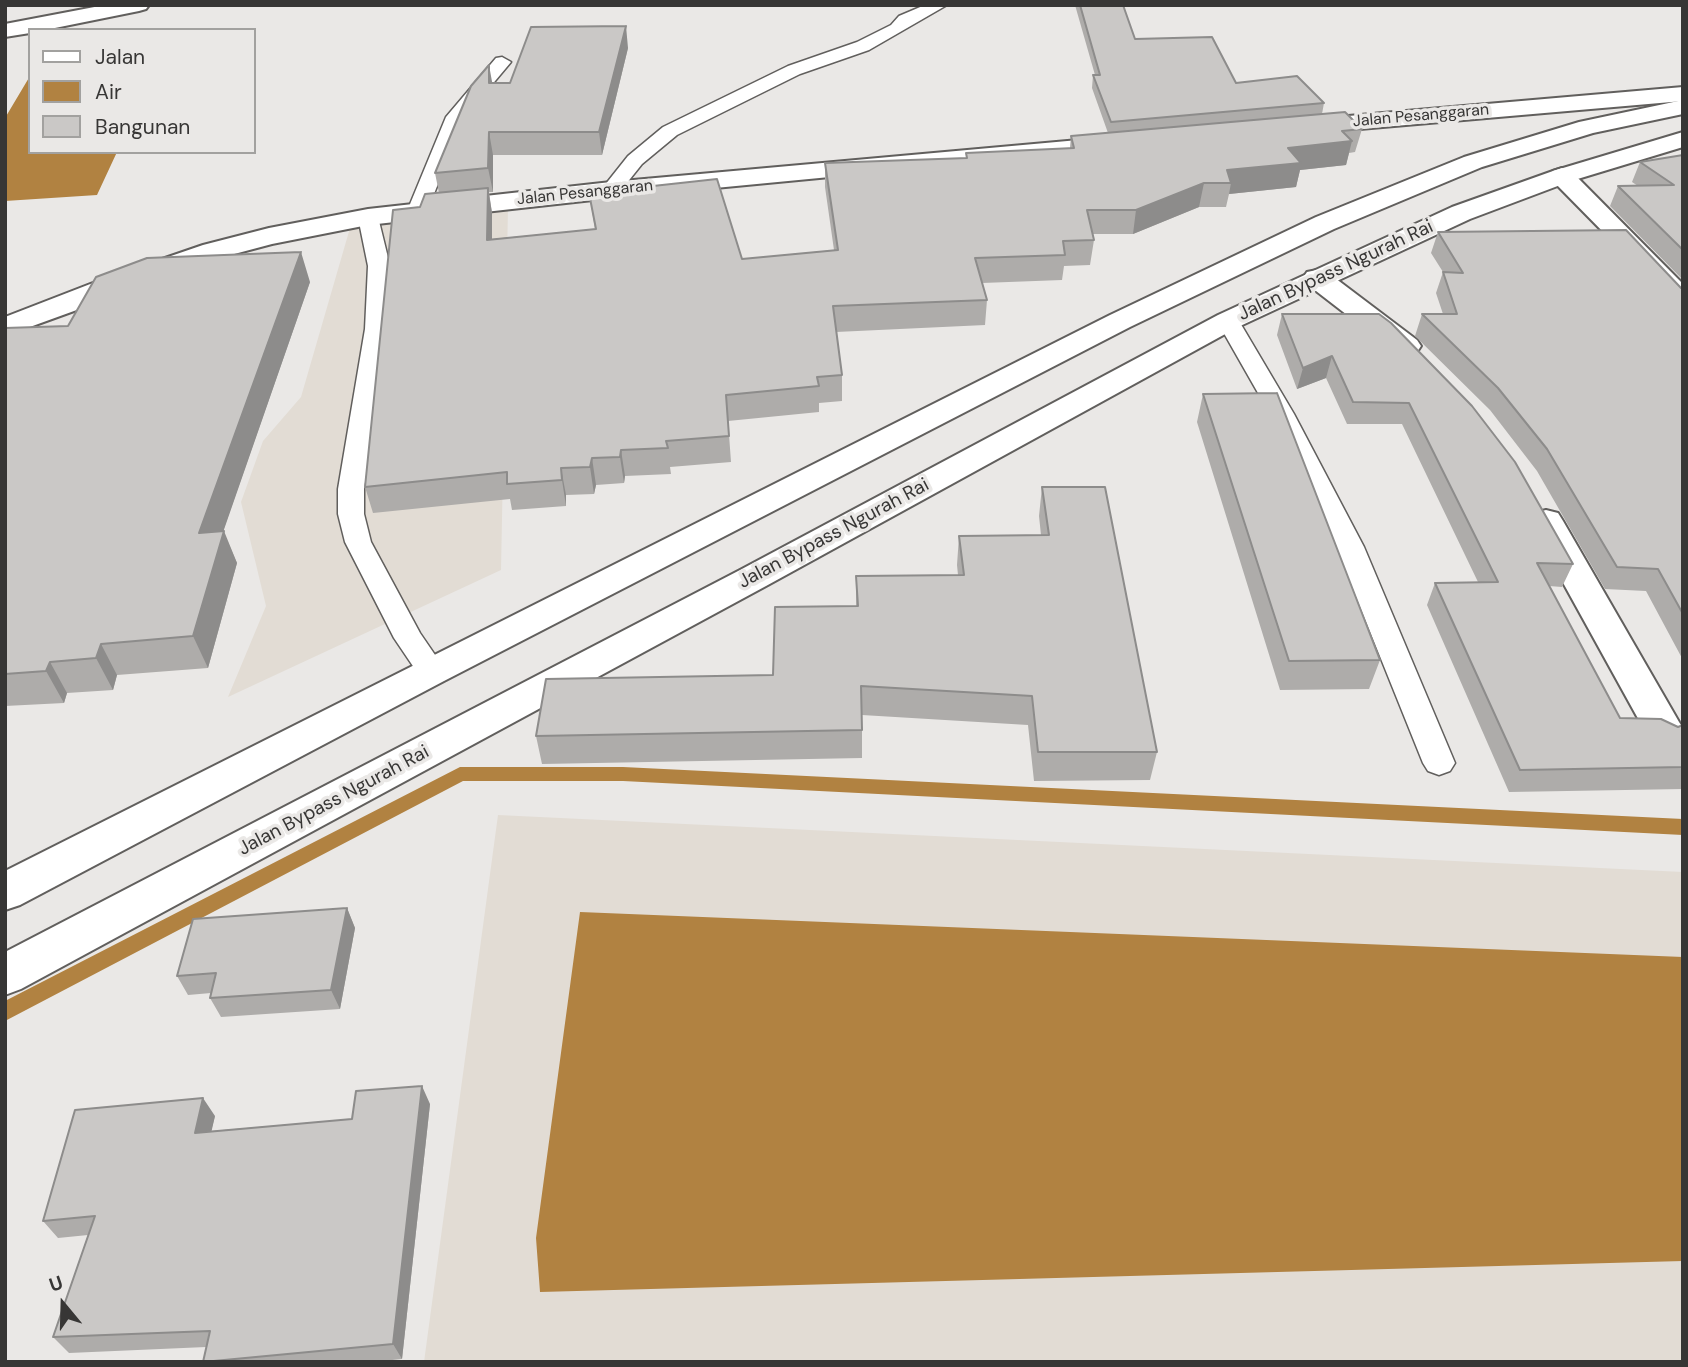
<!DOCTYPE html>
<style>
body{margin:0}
#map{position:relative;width:1688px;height:1367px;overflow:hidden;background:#eae8e6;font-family:"DM Sans",sans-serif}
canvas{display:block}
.frame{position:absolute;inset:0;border:7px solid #373635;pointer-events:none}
.legend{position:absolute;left:28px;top:28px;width:228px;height:126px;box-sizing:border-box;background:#eae8e6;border:2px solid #a2a19f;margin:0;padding:9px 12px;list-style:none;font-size:21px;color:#373635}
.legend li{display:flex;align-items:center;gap:14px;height:35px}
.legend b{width:35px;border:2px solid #a2a19f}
.north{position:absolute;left:28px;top:1269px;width:70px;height:70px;-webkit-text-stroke:5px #eae8e6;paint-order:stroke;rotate:341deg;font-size:19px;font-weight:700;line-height:28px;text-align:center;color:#373635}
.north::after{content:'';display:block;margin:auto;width:24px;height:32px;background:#373635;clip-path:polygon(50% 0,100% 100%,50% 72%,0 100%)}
</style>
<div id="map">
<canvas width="1688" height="1367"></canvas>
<div class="frame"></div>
<ul class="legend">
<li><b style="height:9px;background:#fff"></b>Jalan</li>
<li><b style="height:19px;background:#b18241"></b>Air</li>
<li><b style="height:19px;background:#cac8c6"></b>Bangunan</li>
</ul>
<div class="north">U</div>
</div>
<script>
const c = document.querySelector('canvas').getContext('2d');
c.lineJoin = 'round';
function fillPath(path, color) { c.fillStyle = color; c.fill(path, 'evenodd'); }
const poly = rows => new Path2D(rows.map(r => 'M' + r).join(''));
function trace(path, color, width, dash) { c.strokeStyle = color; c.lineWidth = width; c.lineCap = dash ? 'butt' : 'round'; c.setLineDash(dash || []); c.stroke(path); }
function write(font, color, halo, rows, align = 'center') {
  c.font = font + ' "DM Sans",sans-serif'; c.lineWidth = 7; c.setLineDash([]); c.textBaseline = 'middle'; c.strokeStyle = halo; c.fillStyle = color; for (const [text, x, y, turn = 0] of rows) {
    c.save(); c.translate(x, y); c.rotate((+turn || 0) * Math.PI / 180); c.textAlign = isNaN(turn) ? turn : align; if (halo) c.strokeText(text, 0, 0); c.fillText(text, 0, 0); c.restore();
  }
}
const built = poly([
 [508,207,501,570,228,697,266,606,241,502,263,441,301,397,350,228,372,221],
 [498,815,1683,872,1683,1362,424,1362]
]);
const water = poly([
 [30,76,30,152,117,152,97,195,5,201,5,118],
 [580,912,1683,957,1683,1261,540,1292,536,1238]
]);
const stream = poly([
 [460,767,623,767,1683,819,1683,835,623,781,463,781,5,1021,5,1001,460,767]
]);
const lane = poly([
 [925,5,947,5,869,50,800,74,677,135,642,164,618,194,604,194,601,190,628,156,663,127,788,66,857,42,891,25,899,16,925,5],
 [502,57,511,62,464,118,428,209,425,213,411,213,408,209,446,117,496,58,502,57],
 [368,211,375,213,378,217,390,266,387,329,364,489,364,514,371,542,420,633,446,671,441,678,431,682,421,678,394,638,345,542,338,514,338,489,365,329,368,266,358,217,361,213,368,211],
 [1228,314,1236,316,1239,321,1294,414,1364,547,1455,763,1450,771,1439,775,1428,771,1423,763,1336,547,1270,414,1217,321,1220,316,1228,314]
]);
const street = poly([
 [105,5,149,5,146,9,139,11,45,30,30,30,30,33,5,37,5,24,105,5],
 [1683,87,1683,101,1302,134,1293,132,1290,127,1293,122,1302,120,1683,87],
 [1123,136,1132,138,1135,143,1132,148,611,198,368,225,272,244,223,257,5,336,5,317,98,281,203,245,269,228,368,209,611,182,1123,136],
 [1562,168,1571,171,1683,284,1683,310,1673,307,1614,243,1553,181,1549,176,1553,171,1562,168],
 [1317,270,1327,272,1417,340,1421,346,1417,352,1406,355,1395,352,1307,284,1303,278,1307,272,1317,270],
 [1546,510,1558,513,1563,521,1679,722,1683,728,1679,742,1665,747,1651,742,1529,521,1534,513,1546,510]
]);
const highway = poly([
 [1683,100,1683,114,1593,133,1482,167,1334,229,1130,327,444,681,20,905,5,910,5,871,1110,315,1316,217,1464,157,1579,122,1683,100],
 [1683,132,1683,147,1571,181,1470,219,1238,327,766,586,21,989,5,995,5,952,740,570,1218,315,1452,207,1553,171,1683,132]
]);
const wall = poly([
 [1075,5,1123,5,1135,39,1236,83,1324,103,1322,114,1362,129,1355,152,1349,153,1346,165,1300,170,1296,187,1229,194,1226,207,1199,207,1133,234,1092,234,1094,240,1090,265,1064,266,1062,280,982,283,987,300,985,325,836,332,842,375,842,401,819,403,819,412,728,421,731,462,670,467,671,474,625,476,624,483,596,485,594,494,566,495,566,506,512,510,510,499,373,513,365,487,420,207,439,193,435,173,492,83,510,83,628,48,602,155,493,155,493,192,489,192,492,213,492,239,595,229,589,193,742,259,834,250,825,187,825,163,966,158,966,153,1070,148,1071,136,1108,133,1092,88,1093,75,1095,75],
 [1683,155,1683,280,1610,206,1618,186,1638,186,1632,182,1640,162],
 [1438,232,1683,288,1683,660,1646,591,1605,589,1537,471,1490,410,1415,336,1422,314,1443,314,1436,293,1443,272,1431,253],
 [310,282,223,531,237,563,208,668,117,675,113,690,67,693,64,703,5,706,5,328,68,326],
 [1282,314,1379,314,1573,564,1562,587,1549,586,1620,718,1678,727,1683,725,1683,789,1509,792,1427,605,1435,583,1478,582,1402,424,1347,424,1326,378,1297,389,1277,335],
 [1203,394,1380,660,1369,689,1280,690,1197,422],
 [1042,487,1157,752,1150,780,1034,781,1028,725,862,715,862,758,542,764,536,736,773,675,856,606,856,576,958,575,957,565,959,536,1041,535,1039,516],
 [347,908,355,928,340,1009,221,1017,210,998,211,993,188,995,177,976],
 [430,1104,402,1359,373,1362,204,1362,206,1347,69,1353,53,1337,88,1235,58,1238,43,1221,215,1116,211,1131,352,1119]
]);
const shadedWall = poly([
 [626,26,628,48,602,155,599,132],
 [489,65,493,87,489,83],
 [489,132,493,155,493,192,488,168],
 [1352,141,1346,165,1300,170,1296,187,1229,194,1231,183,1227,170,1288,148],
 [1204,183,1199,207,1133,234,1136,210],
 [488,188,492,213,492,264,487,240],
 [301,252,310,282,212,564,199,533],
 [1332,356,1326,378,1297,389,1303,368],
 [621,450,625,476,624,483,620,457],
 [592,458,596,485,594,494,590,467],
 [561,468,566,495,566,506,562,480],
 [224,531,237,563,208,668,193,636],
 [101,644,117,675,113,690,96,658],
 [50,662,67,693,64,703,46,671],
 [347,908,355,928,340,1009,331,990],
 [422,1086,430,1104,402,1359,393,1344],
 [203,1098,215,1116,207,1151,195,1133]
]);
const building = poly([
 [1080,5,1123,5,1135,39,1212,37,1236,83,1297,76,1324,103,1111,122,1093,75,1100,75,1080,5],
 [626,26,599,132,489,132,488,168,435,173,471,86,489,65,489,83,510,83,531,27,626,26],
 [1345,112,1362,129,1342,131,1352,141,1288,148,1301,163,1227,170,1231,183,1204,183,1136,210,1087,210,1094,240,1063,241,1065,255,975,258,987,300,833,306,842,375,817,377,819,386,726,395,729,436,666,441,668,448,621,450,620,457,592,458,590,467,561,468,562,480,507,484,507,472,365,487,393,210,420,207,425,194,488,188,487,240,596,229,589,193,717,179,742,259,838,250,825,163,967,158,966,153,1074,148,1071,136,1345,112],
 [1683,155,1683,250,1618,186,1674,185,1640,162,1683,155],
 [1626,230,1681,288,1683,288,1683,614,1658,569,1617,567,1547,449,1498,388,1422,314,1457,314,1443,272,1463,273,1438,232,1626,230],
 [301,252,199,533,224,531,193,636,101,644,96,658,50,662,46,671,5,674,5,328,68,326,96,277,147,258,301,252],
 [1282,314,1379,314,1391,323,1472,406,1515,462,1573,564,1537,563,1620,718,1661,719,1678,727,1683,725,1683,767,1520,770,1435,583,1498,582,1409,403,1353,402,1332,356,1303,368,1282,314],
 [1277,393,1380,660,1289,661,1203,394,1277,393],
 [1042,487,1105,487,1157,752,1038,752,1032,696,861,686,862,730,536,736,546,679,773,675,775,607,858,606,856,576,964,575,959,536,1049,535,1042,487],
 [347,908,331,990,210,998,216,973,177,976,193,919,347,908],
 [422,1086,393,1344,203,1362,210,1331,53,1337,95,1216,43,1221,75,1110,203,1098,195,1133,352,1119,356,1091,422,1086]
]);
const farStreetnames = [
 ["Jalan Pesanggaran",1421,116,-5],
 ["Jalan Pesanggaran",585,193,-6]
];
const streetNames = [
 ["Jalan Bypass Ngurah Rai",1336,271,-25],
 ["Jalan Bypass Ngurah Rai",834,534,-28],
 ["Jalan Bypass Ngurah Rai",334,801,-28]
];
fillPath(built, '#e2dcd4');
fillPath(water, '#b18241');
fillPath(stream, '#b18241');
trace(lane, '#615f5d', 3);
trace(street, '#615f5d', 4);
trace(highway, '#615f5d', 4);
fillPath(lane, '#fff');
fillPath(street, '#fff');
fillPath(highway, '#fff');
fillPath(wall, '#aeacaa');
fillPath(shadedWall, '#8d8c8b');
fillPath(building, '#cac8c6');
trace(building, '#8d8c8b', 2);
write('16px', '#373635', '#eae8e6', farStreetnames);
write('19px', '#373635', '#eae8e6', streetNames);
</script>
